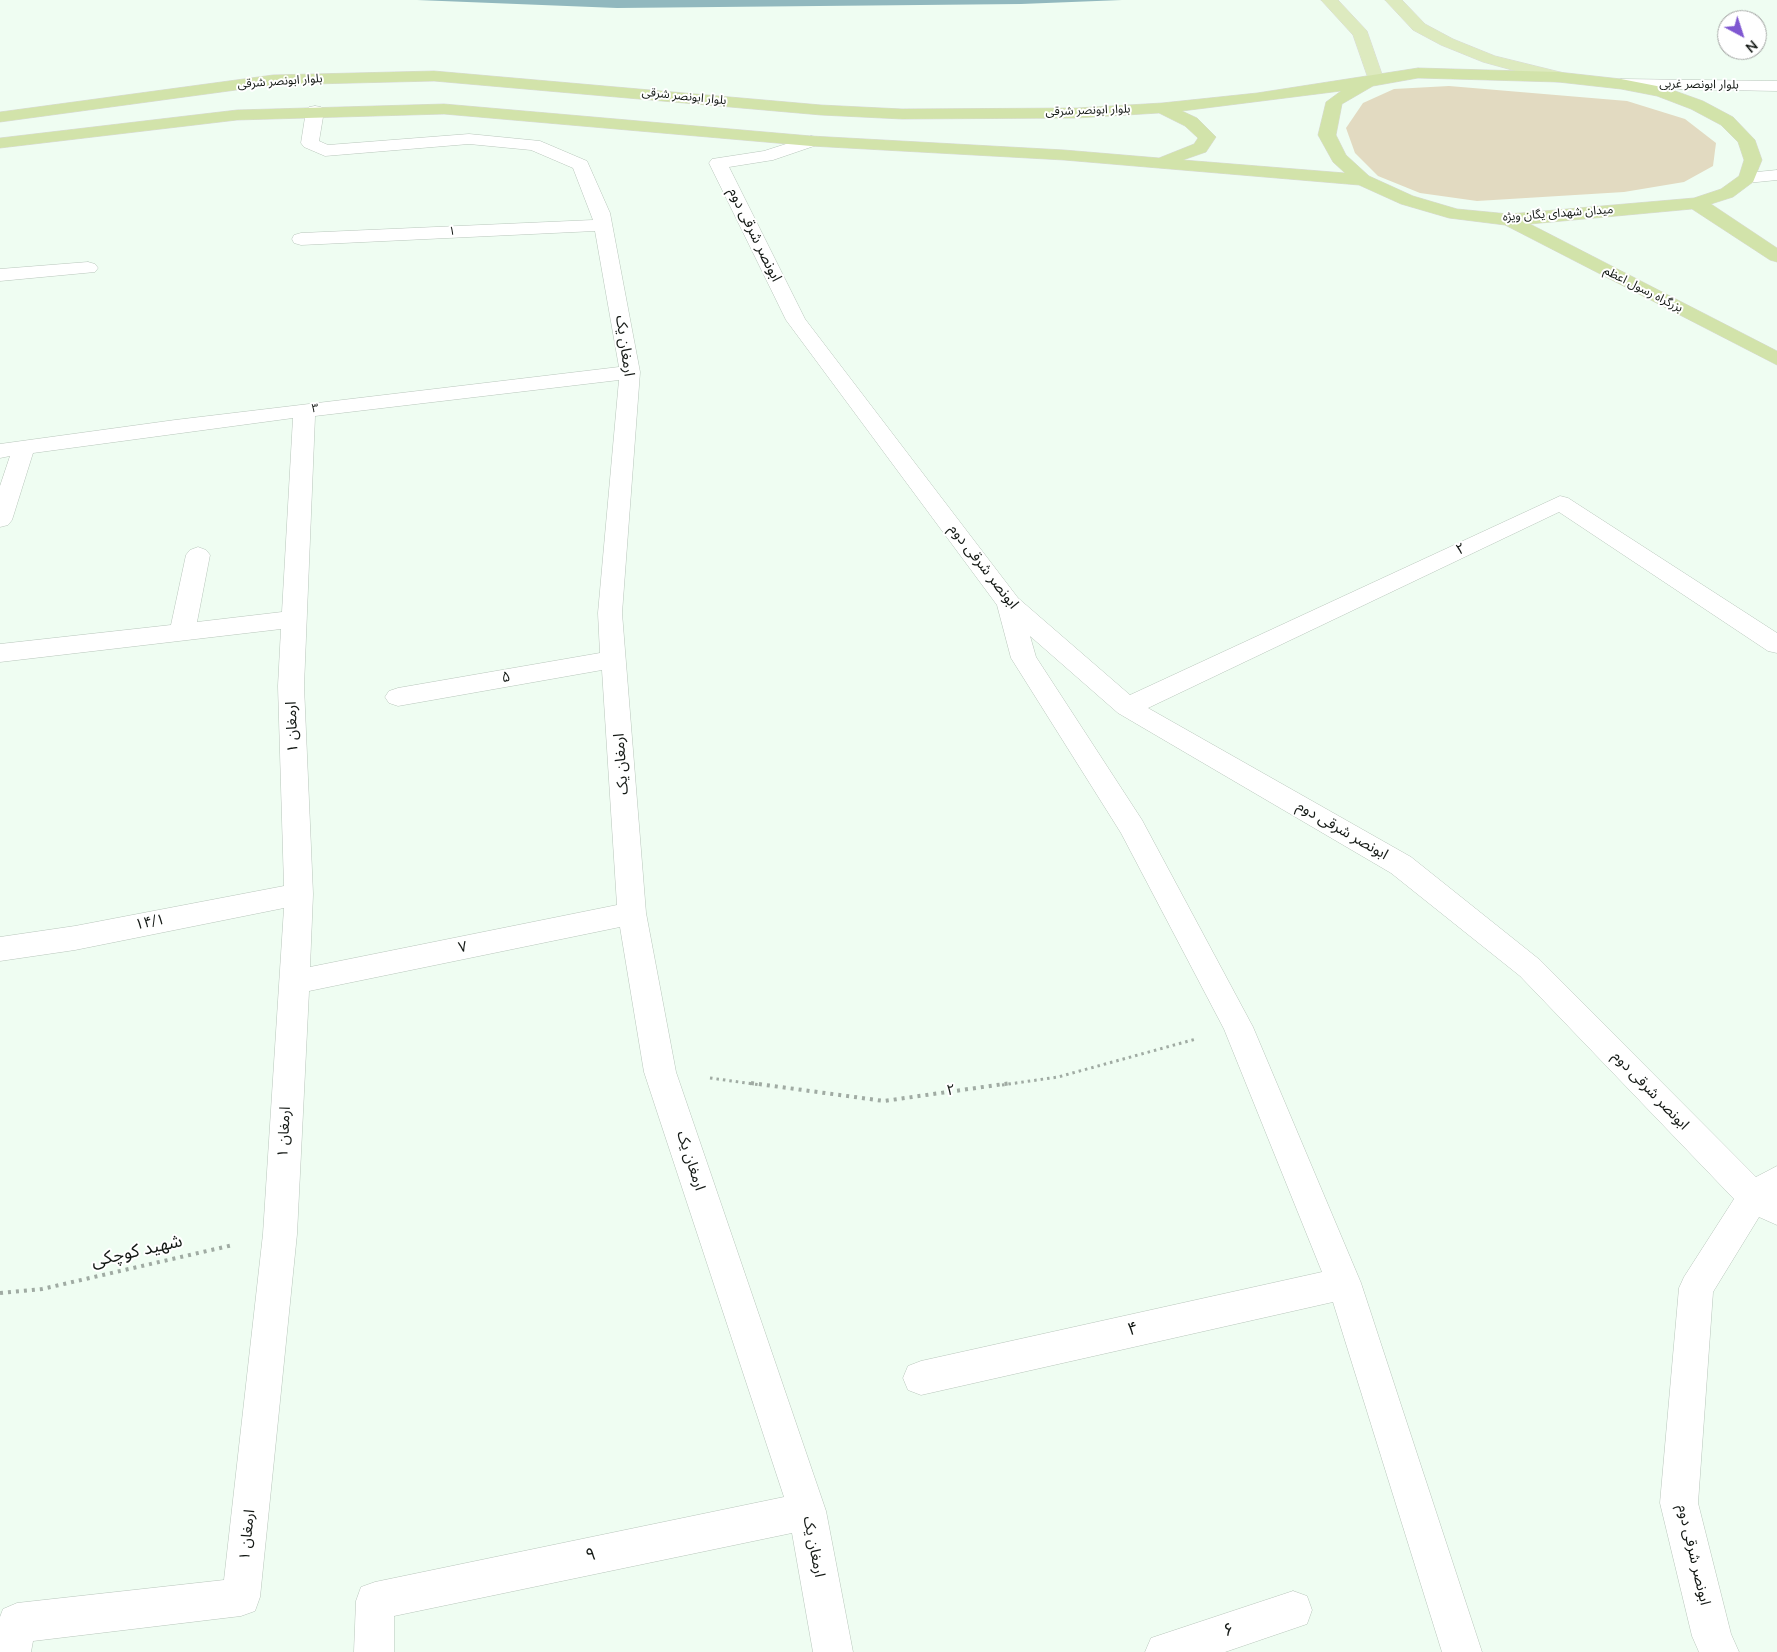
<!DOCTYPE html>
<meta charset="utf-8">
<style>
body{margin:0}
#map{position:relative;width:1777px;height:1652px;overflow:hidden;background:#effdf2;font-family:"Nunito Sans",sans-serif}
canvas{display:block}
.north{position:absolute;left:1717px;top:10px;width:50px;height:50px;box-sizing:border-box;background:#fff;border:1px solid #a1a3a1;border-radius:50%;rotate:140deg;font-size:14px;font-weight:700;line-height:20px;text-align:center;color:#131814}
.north::after{content:'';display:block;margin:auto;width:18px;height:22px;background:#7f57d1;clip-path:polygon(50% 0,100% 100%,50% 72%,0 100%)}
</style>
<div id="map">
<canvas width="1777" height="1652"></canvas>
<div class="north">N</div>
</div>
<script>
const c = document.querySelector('canvas').getContext('2d');
c.lineJoin = 'round';
function fillPath(path, color) { c.fillStyle = color; c.fill(path, 'evenodd'); }
const poly = rows => new Path2D(rows.map(r => 'M' + r).join(''));
function trace(path, color, width, dash) { c.strokeStyle = color; c.lineWidth = width; c.lineCap = dash ? 'butt' : 'round'; c.setLineDash(dash || []); c.stroke(path); }
function write(font, color, halo, rows, align = 'center') {
  c.font = font + ' "Nunito Sans","Noto Sans Arabic",sans-serif'; c.lineWidth = 4; c.setLineDash([]); c.textBaseline = 'middle'; c.strokeStyle = halo; c.fillStyle = color; for (const [text, x, y, turn = 0] of rows) {
    c.save(); c.translate(x, y); c.rotate((+turn || 0) * Math.PI / 180); c.textAlign = isNaN(turn) ? turn : align; if (halo) c.strokeText(text, 0, 0); c.fillText(text, 0, 0); c.restore();
  }
}
const green = poly([
 [1449,86,1627,101,1685,119,1716,143,1713,166,1684,182,1624,192,1477,201,1420,193,1378,176,1355,153,1346,128,1363,103,1394,89]
]);
const water = poly([
 [417,0,1122,0,1021,4,617,8]
]);
const pathFar1 = poly([
 [710,1078,761,1085],
 [1002,1085,1058,1077,1196,1039]
]);
const path = poly([
 [751,1083,884,1101,1011,1083],
 [0,1293,42,1289,233,1245]
]);
const minor = poly([
 [315,106,321,107,324,111,319,141,328,145,469,134,540,141,587,161,610,213,640,372,622,613,646,913,676,1072,826,1511,853,1652,813,1652,792,1533,394,1616,394,1652,354,1652,356,1601,361,1587,375,1582,784,1497,644,1072,620,927,309,991,297,1234,260,1597,255,1611,241,1616,33,1641,31,1652,0,1652,0,1617,3,1609,17,1603,224,1580,263,1234,284,908,75,950,0,961,0,937,75,926,284,886,278,686,281,629,0,662,0,644,171,625,186,555,190,550,198,547,206,550,210,555,197,622,282,612,293,418,33,453,12,520,8,525,0,527,0,486,10,456,0,458,0,444,175,420,619,367,595,231,301,245,294,243,292,239,294,235,301,233,593,220,573,168,531,150,469,144,325,156,304,147,301,143,306,111,309,107,315,106],
 [619,380,598,613,600,653,398,688,389,691,385,697,389,703,398,706,602,670,617,905,310,967,313,894,304,686,315,416,619,380],
 [811,136,817,137,820,141,817,145,773,160,729,167,805,319,1018,598,1130,695,1560,496,1568,498,1777,633,1777,653,1768,651,1559,512,1148,708,1411,857,1540,960,1756,1177,1777,1166,1777,1225,1759,1217,1713,1292,1698,1503,1731,1634,1739,1652,1699,1652,1692,1636,1660,1503,1679,1288,1684,1277,1734,1199,1520,976,1391,873,1118,713,1030,636,1036,657,1142,820,1253,1027,1361,1283,1482,1652,1442,1652,1333,1302,921,1395,908,1390,903,1378,908,1366,921,1361,1322,1272,1224,1029,1121,833,1011,658,997,605,786,320,709,163,712,159,764,151,811,136],
 [88,262,95,264,98,268,95,272,0,281,0,269,88,262],
 [1293,1591,1307,1596,1312,1610,1307,1624,1225,1652,1145,1652,1151,1638,1293,1591]
]);
const secondary = poly([
 [1621,79,1777,81,1777,91,1615,88,1613,84,1615,80,1621,79],
 [1777,170,1777,180,1747,183,1741,182,1738,178,1741,174,1747,173,1777,170]
]);
const primary = poly([
 [1321,0,1338,0,1367,31,1384,80,1382,84,1370,84,1353,35,1321,0],
 [1385,0,1402,0,1425,24,1453,39,1495,56,1564,73,1566,77,1564,81,1558,82,1552,81,1483,62,1441,45,1413,30,1385,0]
]);
const trunk = poly([
 [1418,68,1558,72,1621,79,1667,88,1703,101,1733,117,1755,140,1762,160,1753,182,1733,197,1711,204,1777,248,1777,262,1770,260,1692,209,1530,224,1777,351,1777,365,1505,225,1449,218,1401,204,1359,185,1064,160,811,146,444,114,237,120,0,148,0,138,237,110,444,104,811,136,1064,150,1159,158,1194,144,1198,138,1185,126,1159,113,1077,118,902,119,821,115,434,81,273,85,0,122,0,112,273,75,434,71,821,105,902,109,1077,108,1162,103,1257,93,1418,68],
 [1418,78,1558,82,1621,89,1657,96,1691,109,1721,125,1738,142,1744,160,1739,176,1721,189,1694,198,1509,214,1457,209,1413,196,1369,176,1346,155,1336,135,1342,104,1373,86,1418,78],
 [1341,91,1326,102,1318,135,1333,162,1345,173,1183,160,1206,152,1216,137,1197,118,1182,111,1341,91]
]);
const farStreetnames = [
 ["بلوار ابونصر شرقی",280,82,-4],
 ["بلوار ابونصر غربی",1699,85,1],
 ["بلوار ابونصر شرقی",684,97,6],
 ["بلوار ابونصر شرقی",1088,111,-2],
 ["میدان شهدای یگان ویژه",1558,214,-4],
 ["۱",452,232,-3],
 ["بزرگراه رسول اعظم",1643,290,27],
 ["۳",315,409,-6]
];
const streetNames = [
 ["ابونصر شرقی دوم",754,235,64],
 ["ارمغان یک",624,346,82],
 ["۲",1461,550,-25],
 ["ابونصر شرقی دوم",983,567,52],
 ["۵",506,678,-10],
 ["ارمغان ۱",293,727,-92],
 ["ارمغان یک",622,764,-94],
 ["ابونصر شرقی دوم",1342,831,30],
 ["۱۴/۱",150,923,-11],
 ["۷",463,948,-12],
 ["۲",951,1091,-8],
 ["ابونصر شرقی دوم",1650,1091,46],
 ["ارمغان ۱",285,1132,-87],
 ["ارمغان یک",690,1161,72],
 ["ارمغان ۱",248,1535,-84],
 ["ارمغان یک",813,1547,79],
 ["ابونصر شرقی دوم",1693,1555,77]
];
const nearStreetnames = [
 ["شهید کوچکی",137,1252,-13],
 ["۴",1133,1330,-13],
 ["۹",591,1556,-12],
 ["۶",1229,1631,-18]
];
fillPath(green, '#e2dac1');
fillPath(water, '#91b8be');
trace(minor, '#b8c6bb', 1);
trace(secondary, '#b8c6bb', 1);
trace(primary, '#d9dad9', 1);
trace(trunk, '#d9dad9', 1);
trace(pathFar1, '#a0aba3', 3, [2.5, 4]);
trace(path, '#a0aba3', 4, [3, 5]);
fillPath(minor, '#fff');
fillPath(secondary, '#fff');
fillPath(primary, '#ddeabf');
fillPath(trunk, '#d2e3aa');
write('12px', '#131814', '#fff', farStreetnames);
write('15px', '#131814', '#fff', streetNames);
write('18px', '#131814', '#fff', nearStreetnames);
</script>
